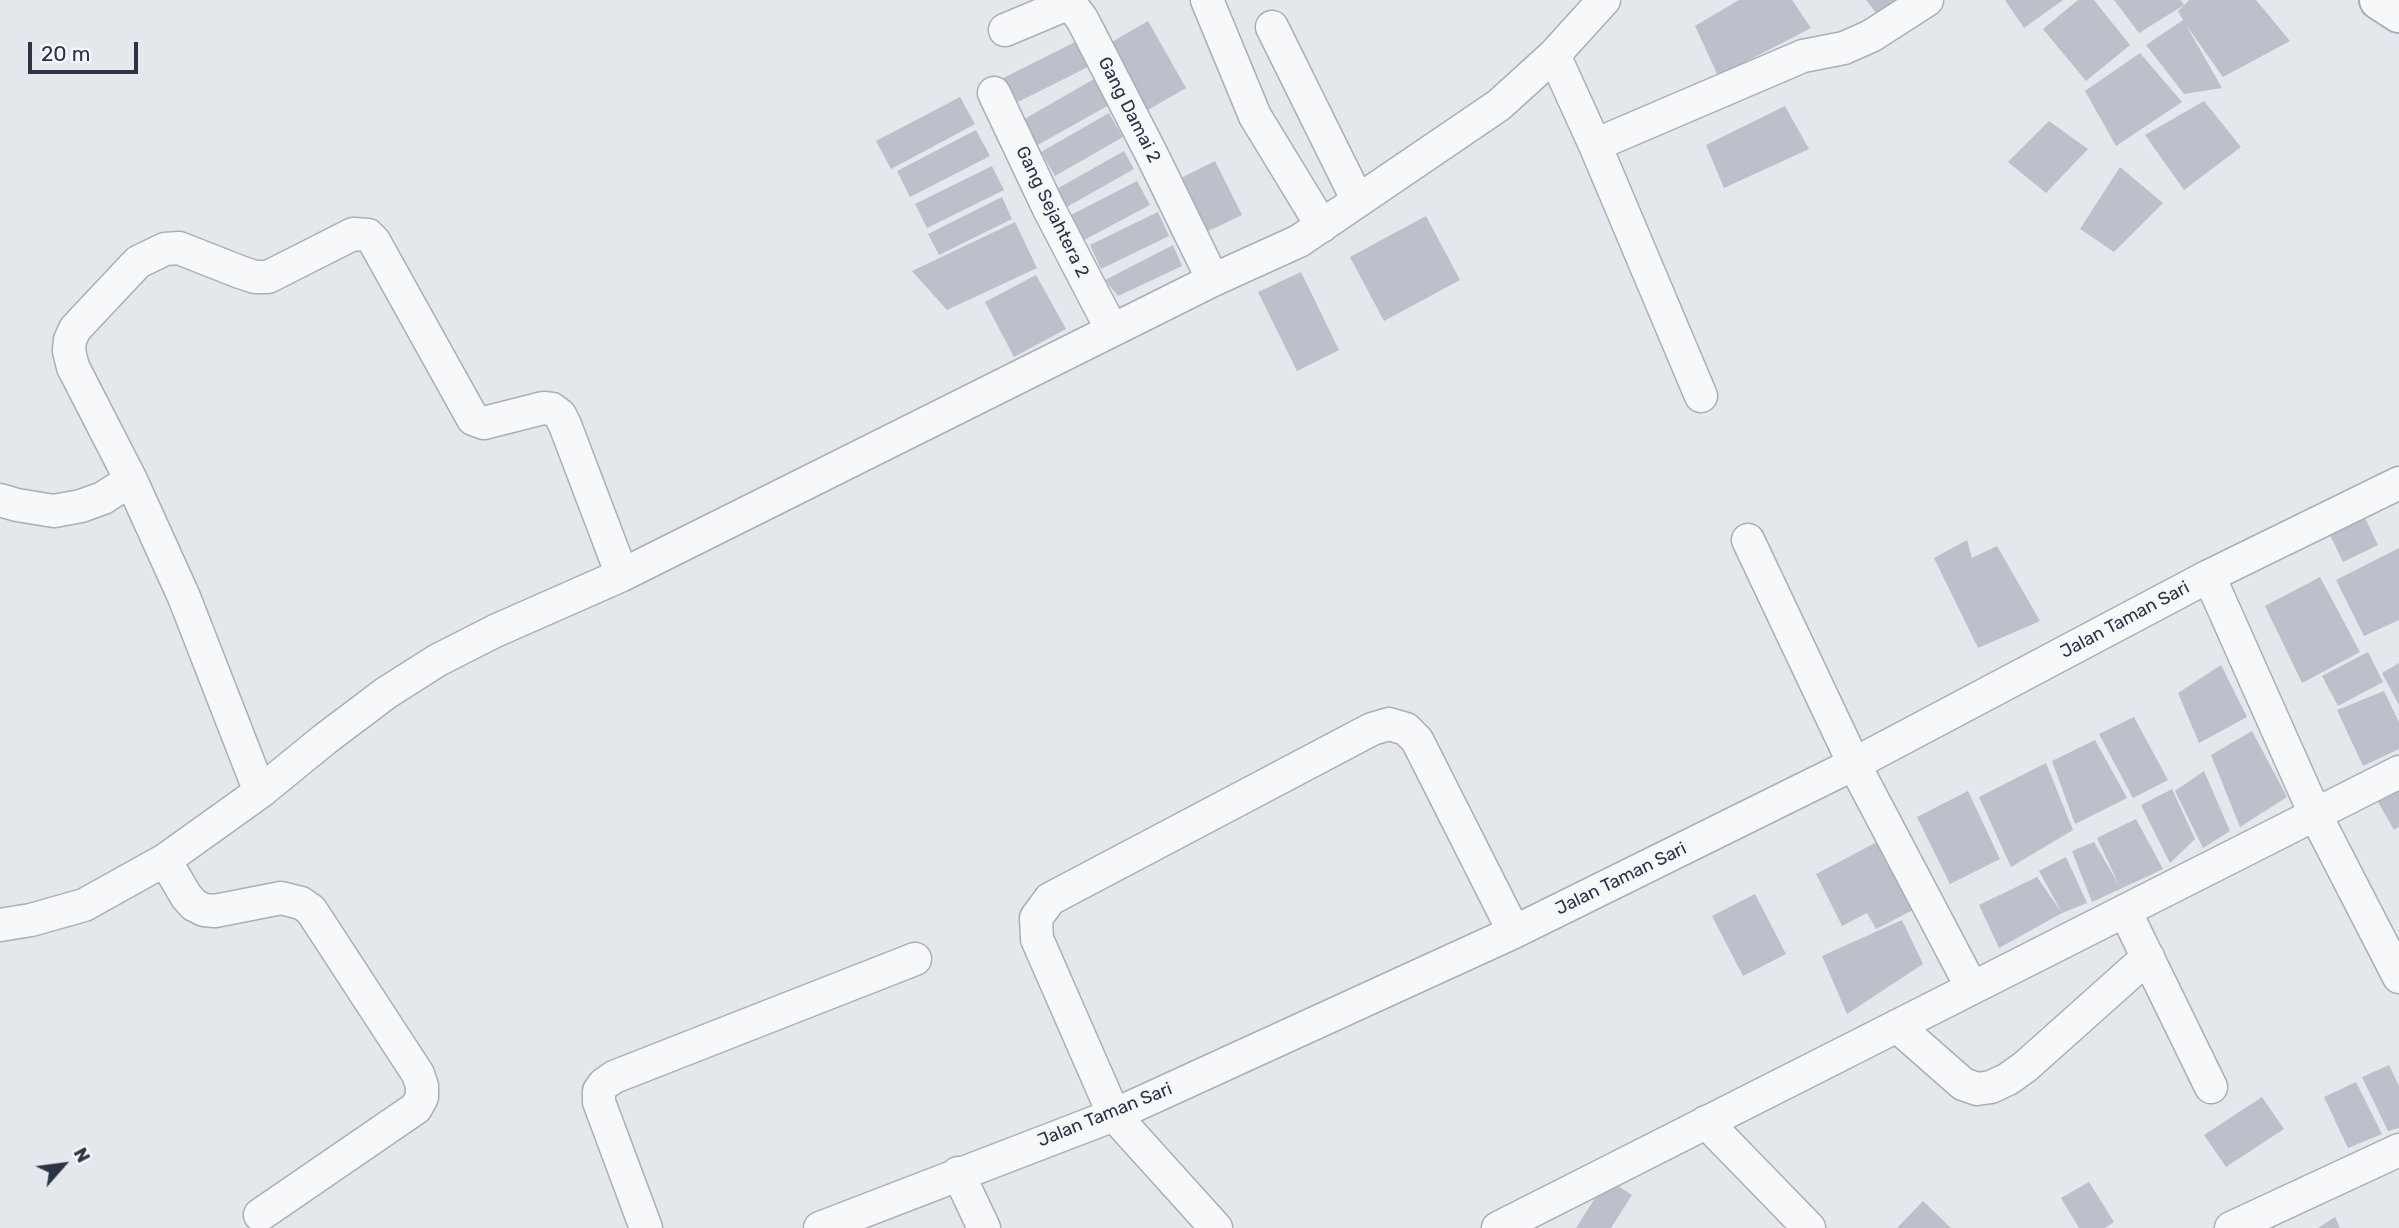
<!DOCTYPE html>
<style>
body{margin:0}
#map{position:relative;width:2399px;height:1228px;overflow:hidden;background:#e4e7ec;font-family:Rubik,sans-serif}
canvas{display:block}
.north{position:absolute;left:28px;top:1130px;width:70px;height:70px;-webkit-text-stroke:5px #f4f6f9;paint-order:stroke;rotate:62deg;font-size:19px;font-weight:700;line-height:28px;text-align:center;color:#2b3445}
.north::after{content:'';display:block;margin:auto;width:24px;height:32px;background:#2b3445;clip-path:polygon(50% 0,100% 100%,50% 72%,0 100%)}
.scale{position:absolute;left:28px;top:42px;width:110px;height:32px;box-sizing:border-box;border:4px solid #2b3445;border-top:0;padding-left:9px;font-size:21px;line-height:24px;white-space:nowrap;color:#2b3445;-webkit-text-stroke:5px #f4f6f9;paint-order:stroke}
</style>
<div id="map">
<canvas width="2399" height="1228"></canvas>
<div class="north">N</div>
<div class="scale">20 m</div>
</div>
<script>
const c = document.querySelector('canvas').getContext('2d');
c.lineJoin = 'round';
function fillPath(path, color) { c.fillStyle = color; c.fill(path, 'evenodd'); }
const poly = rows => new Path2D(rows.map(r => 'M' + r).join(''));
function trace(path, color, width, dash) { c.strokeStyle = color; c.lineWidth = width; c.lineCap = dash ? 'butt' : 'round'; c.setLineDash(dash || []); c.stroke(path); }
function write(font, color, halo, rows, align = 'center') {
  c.font = font + ' Rubik,sans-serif'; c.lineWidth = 5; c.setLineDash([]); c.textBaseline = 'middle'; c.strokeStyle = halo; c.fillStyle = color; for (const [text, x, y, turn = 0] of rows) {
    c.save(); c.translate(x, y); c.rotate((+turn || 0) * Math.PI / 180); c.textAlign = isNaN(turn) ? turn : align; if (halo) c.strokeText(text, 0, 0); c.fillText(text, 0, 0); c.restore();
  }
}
const building = poly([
 [1739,0,1792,0,1811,28,1718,76,1695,26],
 [1866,0,1911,0,1883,22],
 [2005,0,2063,0,2024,28],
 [2078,0,2094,0,2130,45,2086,81,2043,29],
 [2114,0,2181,0,2184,5,2139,33],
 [2189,0,2256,0,2290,41,2223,77,2186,25,2222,88,2184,94,2146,45,2183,20,2178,11],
 [1148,21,1186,88,1146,111,1110,43],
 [1077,41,1090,66,1014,104,1001,79],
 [2140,53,2182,102,2116,146,2085,91],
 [1094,79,1109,105,1036,146,1021,121],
 [960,97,975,124,891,169,876,141],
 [2204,101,2241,147,2184,190,2145,135],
 [1785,106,1809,149,1724,188,1706,145],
 [1109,113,1123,137,1055,176,1041,152],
 [2049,121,2088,149,2046,193,2008,162],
 [976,130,990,156,910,197,897,171],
 [1124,151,1134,169,1065,208,1055,190],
 [1215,161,1242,215,1196,237,1169,184],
 [992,166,1004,190,927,228,915,204],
 [2120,167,2163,203,2114,252,2080,229],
 [1137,181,1150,205,1084,240,1071,215],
 [1002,197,1012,219,939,255,928,234],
 [1158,212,1169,236,1101,269,1090,245],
 [1426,216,1460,280,1384,321,1350,257],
 [1015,222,1037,268,947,310,912,271],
 [1173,245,1182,266,1118,296,1105,280],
 [1301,272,1339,350,1297,371,1258,292],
 [1036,275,1066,329,1014,357,985,302],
 [2365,518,2378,545,2343,562,2330,535],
 [1967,540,1972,558,1997,546,2040,621,1978,648,1934,558],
 [2399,548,2399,620,2364,636,2336,580],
 [2320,577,2360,652,2302,683,2265,606],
 [2368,652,2383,682,2338,706,2322,676],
 [2399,663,2399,705,2382,673],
 [2221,665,2247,717,2199,743,2178,693],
 [2384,691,2399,722,2399,749,2363,766,2337,710],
 [2134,717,2168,780,2133,798,2099,734],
 [2252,731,2287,797,2240,827,2211,755],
 [2095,740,2127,798,2075,824,2052,761],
 [2046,763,2073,830,2011,867,1979,797],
 [2204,771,2230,831,2203,848,2175,791],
 [2172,789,2195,839,2170,863,2141,805],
 [2399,790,2399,827,2394,830,2378,802],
 [1968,791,2000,859,1950,884,1917,817],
 [2136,819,2163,869,2092,902,2072,851,2094,842,2119,885,2097,838],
 [1879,841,1915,909,1876,929,1867,913,1842,926,1816,874],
 [2066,857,2087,903,2062,913,2039,871],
 [2037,877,2062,913,1999,948,1979,905],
 [1755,894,1786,954,1743,976,1712,916],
 [1902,920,1923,964,1847,1014,1822,956],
 [2389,1065,2399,1086,2399,1128,2388,1131,2362,1077],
 [2356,1082,2382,1134,2348,1148,2324,1097],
 [2262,1097,2284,1129,2226,1167,2204,1135],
 [1607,1179,1632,1195,1611,1228,1576,1228],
 [2089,1182,2114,1222,2105,1228,2079,1228,2061,1198],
 [1923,1201,1951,1228,1897,1228],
 [2335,1217,2340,1228,2318,1228]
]);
const minor = poly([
 [1207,0,1255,116,1322,226],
 [1272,27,1358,201],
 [1005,30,1062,6,1070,7,1076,11,1082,19,1152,155,1213,280],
 [1554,55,1595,145,1701,396],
 [994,93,1048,207,1112,330],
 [1595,145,1803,56,1844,48,1871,36,1927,0],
 [0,500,17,505,54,511,81,506,103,498,131,480],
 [1748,540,1854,764,1972,988],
 [2209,576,2315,814,2399,977],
 [260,792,184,597,131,480,73,367,69,351,70,340,75,329,138,262,165,249,179,248,240,272,255,277,268,277,353,234,368,235,374,241,473,419,484,423,543,408,552,409,560,415,565,425,622,575],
 [165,860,186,896,194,905,204,910,215,911,281,898,301,903,311,910,418,1074,422,1086,422,1097,416,1108,260,1215],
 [2125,911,2211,1087],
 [0,925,31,920,84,905,165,860,260,792,325,739,386,693,438,660,495,631,622,575,1213,280,1299,241,1499,105,1554,55,1604,0],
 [1897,1026,1963,1084,1977,1089,1991,1087,2008,1079,2026,1066,2148,957],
 [1706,1122,1809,1228],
 [958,1173,984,1228],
 [646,1228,599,1102,599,1091,604,1084,614,1077,915,959],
 [820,1228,1114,1115,1514,932,1854,764,2209,576,2399,483],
 [1216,1228,1114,1115,1037,939,1036,918,1050,899,1372,729,1389,724,1406,729,1417,740,1514,932],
 [1498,1228,2399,772],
 [2231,1228,2399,1150]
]);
const tertiary = poly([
 [2379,0,2399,13]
]);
const streetNames = [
 ["Gang Damai 2",1129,110,63],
 ["Gang Sejahtera 2",1052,212,64],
 ["Jalan Taman Sari",2125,620,-28],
 ["Jalan Taman Sari",1621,879,-26],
 ["Jalan Taman Sari",1105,1115,-22]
];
fillPath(building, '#bbc0ca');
trace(minor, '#a9aeb7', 35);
trace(tertiary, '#a9aeb7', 42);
trace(minor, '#f7f8fa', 32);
trace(tertiary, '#f7f8fa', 38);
write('18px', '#2b3445', '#f4f6f9', streetNames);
</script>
